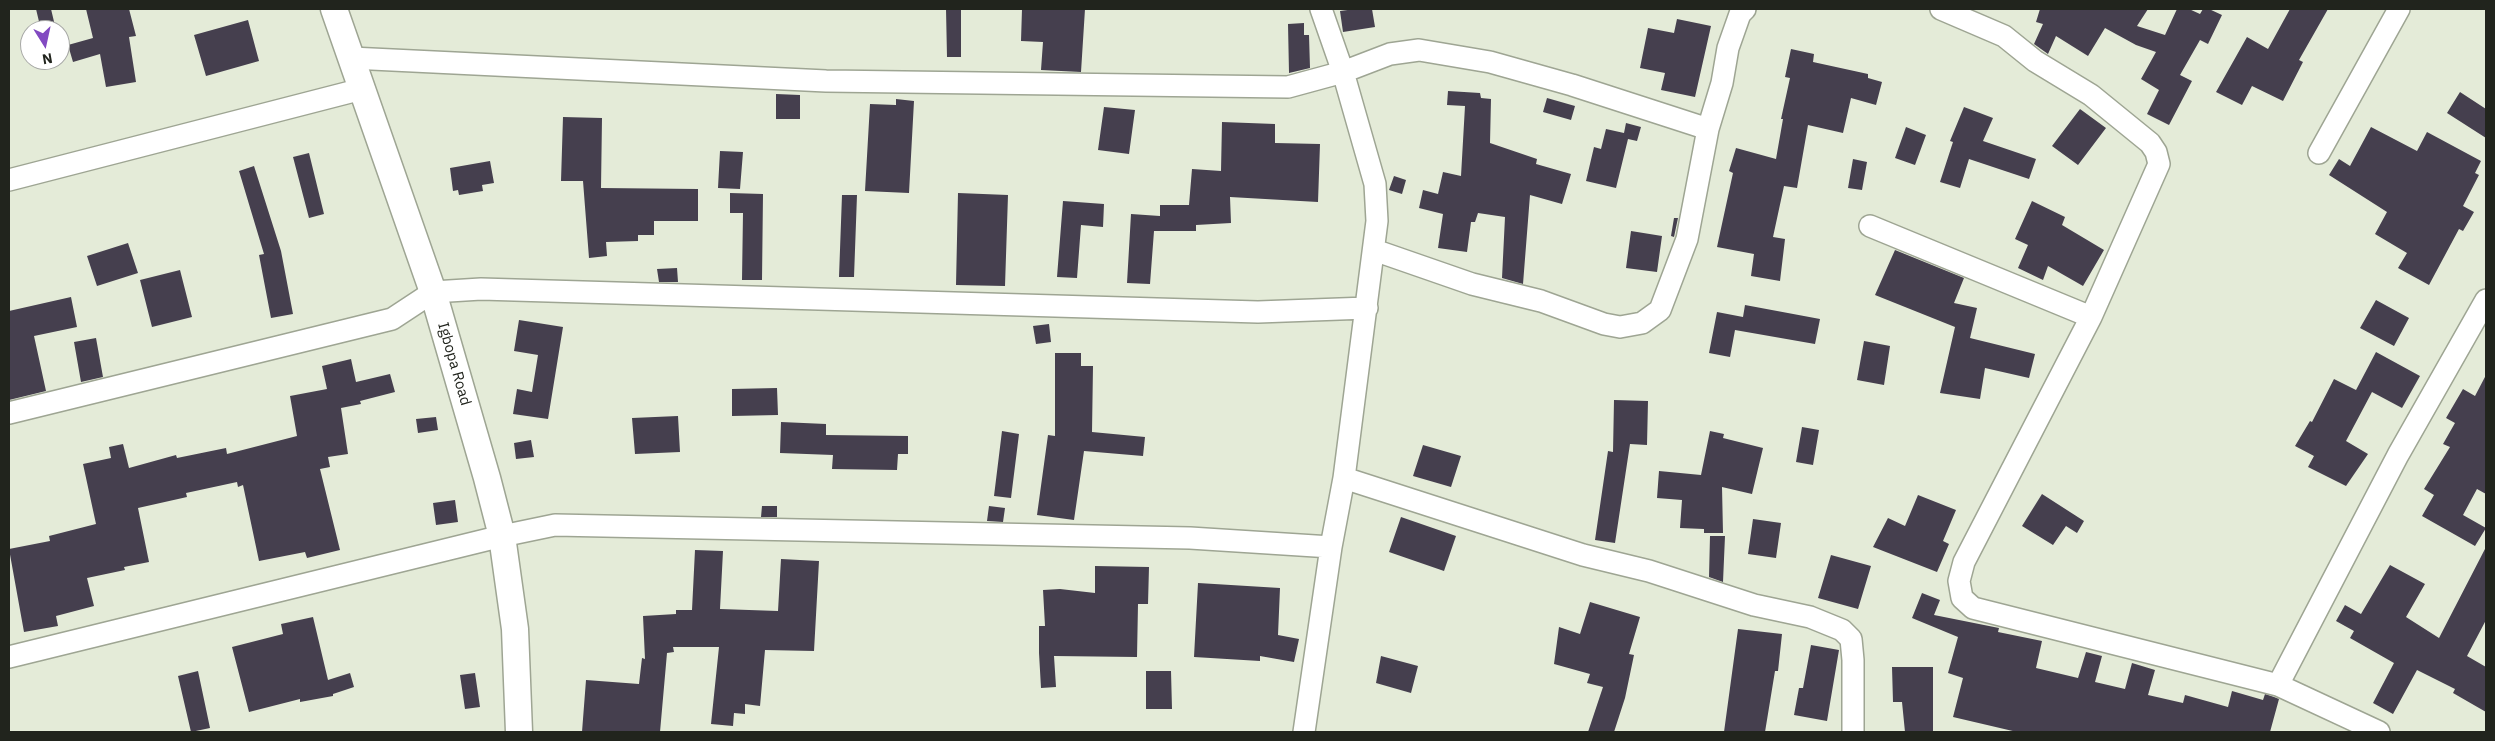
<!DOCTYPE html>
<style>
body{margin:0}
#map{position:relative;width:2495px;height:741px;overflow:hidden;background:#e4ebd8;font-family:"IBM Plex Sans",sans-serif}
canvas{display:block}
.frame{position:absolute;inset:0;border:10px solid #21241d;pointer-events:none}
.north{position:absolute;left:20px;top:20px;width:50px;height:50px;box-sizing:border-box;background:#fff;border:1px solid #a6a7a5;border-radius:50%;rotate:170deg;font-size:14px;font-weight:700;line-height:20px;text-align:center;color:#21241d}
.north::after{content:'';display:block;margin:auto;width:18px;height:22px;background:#824ac1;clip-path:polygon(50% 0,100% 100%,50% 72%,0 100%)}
</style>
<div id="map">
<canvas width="2495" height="741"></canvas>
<div class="frame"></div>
<div class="north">N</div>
</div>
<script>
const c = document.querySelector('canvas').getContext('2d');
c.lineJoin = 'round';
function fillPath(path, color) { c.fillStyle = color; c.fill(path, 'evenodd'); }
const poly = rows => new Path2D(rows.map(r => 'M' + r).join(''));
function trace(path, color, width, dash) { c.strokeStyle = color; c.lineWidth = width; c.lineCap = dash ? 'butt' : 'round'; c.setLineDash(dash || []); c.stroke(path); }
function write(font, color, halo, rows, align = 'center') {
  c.font = font + ' "IBM Plex Sans",sans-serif'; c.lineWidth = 5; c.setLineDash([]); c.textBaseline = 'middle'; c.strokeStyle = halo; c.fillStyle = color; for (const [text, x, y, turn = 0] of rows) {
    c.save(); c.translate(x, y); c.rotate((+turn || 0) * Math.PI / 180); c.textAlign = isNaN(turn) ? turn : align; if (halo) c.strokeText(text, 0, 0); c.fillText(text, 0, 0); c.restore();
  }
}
const building = poly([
 [36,9,51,9,56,30,41,30],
 [86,9,129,9,136,36,129,37,136,82,106,87,100,54,73,62,68,45,93,38],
 [946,9,961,9,961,57,947,57],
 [1022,9,1085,9,1081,72,1041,70,1043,42,1021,41],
 [1355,9,1372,9,1375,27,1343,32,1340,11],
 [2040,9,2148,9,2137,26,2165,35,2177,9,2189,9,2200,14,2203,9,2209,9,2222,15,2208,44,2200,40,2180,75,2192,81,2169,125,2147,114,2159,90,2141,79,2156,52,2136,45,2105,28,2088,56,2056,36,2048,54,2034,44,2043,24,2036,22],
 [2290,9,2328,9,2299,60,2303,62,2283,101,2252,86,2242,105,2216,92,2247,37,2268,49],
 [1677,19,1711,26,1695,97,1661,90,1665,73,1640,68,1648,28,1674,33],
 [248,20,259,61,206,76,194,35],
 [1304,23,1304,35,1309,35,1310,68,1289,73,1288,24],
 [1791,49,1814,54,1813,62,1868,74,1868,78,1882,82,1876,105,1851,98,1843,133,1808,125,1797,188,1784,186,1773,237,1785,239,1780,281,1751,276,1754,254,1717,247,1733,173,1729,171,1736,148,1776,159,1783,119,1781,119,1790,78,1785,77],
 [1448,91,1480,93,1481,98,1491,99,1490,143,1537,159,1536,164,1571,174,1562,204,1530,195,1523,284,1502,278,1505,217,1478,213,1475,222,1471,222,1467,252,1438,248,1443,214,1419,208,1423,190,1438,194,1443,172,1461,176,1465,106,1447,105],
 [2460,92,2486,109,2486,138,2447,113],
 [776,94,800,95,800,119,776,119],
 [1547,98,1575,106,1571,120,1543,112],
 [896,99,914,101,909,193,865,191,870,104,896,105],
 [1104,107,1135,110,1129,154,1098,150],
 [1964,107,1993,118,1983,141,2036,159,2029,179,1969,159,1960,188,1940,182,1953,142,1950,141],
 [2080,109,2106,128,2078,165,2052,146],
 [563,117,602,118,601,188,698,189,698,221,654,221,654,235,638,235,638,241,606,242,607,256,589,258,583,181,561,181],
 [1222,122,1275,124,1275,143,1320,144,1318,202,1230,197,1231,223,1196,225,1196,231,1154,231,1150,284,1127,283,1131,214,1160,216,1160,205,1189,205,1192,169,1221,171],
 [1626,123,1641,127,1637,141,1628,139,1616,188,1586,181,1594,147,1601,149,1606,129,1624,133],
 [1906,127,1926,135,1915,165,1895,158],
 [2371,127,2417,151,2427,132,2481,161,2475,173,2479,175,2463,206,2474,212,2463,231,2459,229,2429,285,2398,268,2407,253,2375,234,2387,212,2329,175,2339,159,2350,166],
 [720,151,743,152,740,189,718,188],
 [309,153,324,214,309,218,293,157],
 [1853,159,1867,162,1862,190,1848,188],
 [490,161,494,183,482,185,483,191,459,195,458,190,453,191,450,168],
 [254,166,281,251,293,314,271,318,259,255,264,254,239,171],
 [1394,176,1406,180,1402,194,1389,190],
 [730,193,763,194,762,280,742,280,743,213,730,213],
 [958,193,1008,195,1005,286,956,285],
 [842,195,857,195,854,277,839,277],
 [1063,201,1104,204,1103,227,1081,225,1077,278,1057,277],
 [2032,201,2065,217,2062,225,2104,250,2083,286,2048,266,2043,280,2018,268,2028,245,2015,239],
 [1674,218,1678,218,1674,237,1671,236],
 [1631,231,1662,236,1657,272,1626,268],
 [128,243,138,273,97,286,87,256],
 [1895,250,1964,278,1954,303,1977,308,1970,338,2035,354,2029,378,1985,368,1980,399,1940,393,1955,327,1875,295],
 [677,268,678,282,659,282,657,269],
 [180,270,192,317,152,327,140,280],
 [71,297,77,327,34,336,46,391,9,400,9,311],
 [2376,300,2409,318,2394,346,2360,328],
 [1745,305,1820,319,1815,344,1735,330,1730,357,1709,353,1717,312,1743,317],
 [519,320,563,327,548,419,513,414,517,389,532,392,538,355,514,351],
 [1049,324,1051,342,1036,344,1033,326],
 [96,338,103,377,81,382,74,342],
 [1864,341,1890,346,1884,385,1857,380],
 [2376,352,2420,376,2402,408,2372,392,2346,441,2368,454,2346,486,2308,467,2314,456,2295,446,2310,421,2312,422,2334,379,2356,390],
 [1055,353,1081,353,1081,366,1093,366,1092,432,1145,437,1143,456,1084,451,1074,520,1037,515,1048,435,1055,436],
 [351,359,356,382,390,374,395,392,360,401,361,404,341,408,348,454,328,457,330,467,320,469,340,550,307,558,305,552,259,561,243,485,238,487,237,482,186,493,187,497,138,508,149,562,124,567,125,570,87,578,94,606,56,616,58,626,24,632,9,549,50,541,49,536,96,524,83,464,111,458,109,447,123,444,129,468,176,455,177,458,226,448,227,454,297,436,290,396,327,389,322,366],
 [2486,375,2486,494,2477,489,2463,515,2486,528,2475,546,2422,516,2434,495,2424,489,2450,447,2443,444,2455,423,2446,418,2463,389,2475,396],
 [777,388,778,415,732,416,732,389],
 [1614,400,1648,401,1647,445,1630,444,1615,543,1595,540,1608,451,1613,452],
 [678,416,680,452,635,454,632,418],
 [436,417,438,430,418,433,416,419],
 [781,422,826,424,826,435,908,436,908,454,898,454,897,470,832,469,833,455,780,453],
 [1802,427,1819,430,1813,465,1796,462],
 [1002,431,1019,434,1011,498,994,496],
 [1710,431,1724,434,1723,438,1763,448,1752,494,1722,487,1723,533,1704,533,1704,529,1680,528,1682,500,1657,498,1659,471,1701,475],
 [531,440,534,457,516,459,514,443],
 [1423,445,1461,456,1451,487,1413,476],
 [2042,494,2084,521,2077,533,2066,526,2053,545,2022,526],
 [1918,495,1956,510,1943,541,1949,544,1937,572,1873,547,1888,518,1905,526],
 [455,500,458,522,436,525,433,503],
 [762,506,777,506,777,517,761,517],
 [989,506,1005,508,1003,522,987,521],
 [1401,517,1456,536,1444,571,1389,552],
 [1753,519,1781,523,1776,558,1748,554],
 [1710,536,1725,536,1723,582,1709,577],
 [2486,547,2486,620,2467,656,2486,667,2486,712,2453,693,2455,689,2417,670,2393,714,2373,703,2394,663,2350,638,2354,631,2336,621,2345,605,2361,614,2390,565,2425,584,2406,617,2439,638],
 [695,550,723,551,720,609,778,611,781,559,819,561,814,651,765,650,760,706,745,704,745,714,734,713,733,726,711,724,719,647,673,647,674,652,667,653,660,732,582,732,586,680,639,684,642,658,645,659,643,616,676,614,676,610,692,610],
 [1831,555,1871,566,1858,609,1818,598],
 [1095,566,1149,567,1148,604,1138,604,1137,657,1054,656,1056,687,1041,688,1039,653,1039,626,1045,626,1043,590,1060,589,1095,593],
 [1198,583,1280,588,1278,635,1299,639,1294,662,1260,656,1260,661,1194,657],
 [1922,593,1940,600,1934,615,1999,628,1998,632,2042,641,2036,668,2078,678,2086,652,2102,656,2095,682,2125,689,2132,663,2155,670,2148,695,2183,703,2185,695,2228,707,2232,691,2263,700,2265,694,2274,697,2279,699,2270,732,2017,732,1953,717,1963,678,1948,673,1958,637,1912,618],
 [1590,602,1640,617,1629,654,1634,655,1625,698,1614,732,1588,732,1603,687,1587,683,1590,674,1554,664,1559,627,1580,634],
 [313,617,328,680,350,673,354,687,333,694,333,696,300,702,300,699,249,712,232,647,283,634,281,624],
 [1738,629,1782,634,1778,671,1775,671,1765,732,1724,732],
 [1811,645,1839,650,1827,721,1794,715,1799,688,1803,688],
 [1381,656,1418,666,1411,693,1376,683],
 [1892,667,1933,667,1933,732,1905,732,1902,702,1893,702],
 [198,671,210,728,191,732,178,676],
 [1146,671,1171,671,1172,709,1146,709],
 [475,673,480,707,465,709,460,675]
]);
const minor = poly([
 [1941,9,2004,36,2035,61,2091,95,2150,143,2156,152,2159,164,2091,317,1964,562,1959,581,1962,598,1973,608,2278,685,2379,732],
 [351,58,826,81,1288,87,1343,72,1390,54,1419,50,1490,62,1572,85,1708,129],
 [2319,153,2399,9],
 [9,180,362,89],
 [1870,226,2091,317],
 [1374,250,1472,284,1541,301,1604,324,1620,327,1642,323,1660,310,1687,239,1708,129,1722,83,1728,48,1740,14,1745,9],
 [9,413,392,319,433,292,481,289,1258,312,1367,308],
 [1344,478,1583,555,1649,571,1754,605,1810,617,1842,630,1851,639,1853,660,1853,732],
 [9,657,502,536,555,525,1190,538,1331,547],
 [2278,685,2398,455,2486,300],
 [1304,732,1331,547,1344,478,1377,221,1375,184,1343,72,1321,9]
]);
const tertiary = poly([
 [334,9,433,292,487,478,502,536,515,629,519,732]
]);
const streetNames = [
 ["Igbopa Road",454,364,74]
];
fillPath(building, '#453f4e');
trace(minor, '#9ea593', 24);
trace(tertiary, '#9ea593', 29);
trace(minor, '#fff', 21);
trace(tertiary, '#fff', 26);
write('15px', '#21241d', '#fff', streetNames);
</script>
